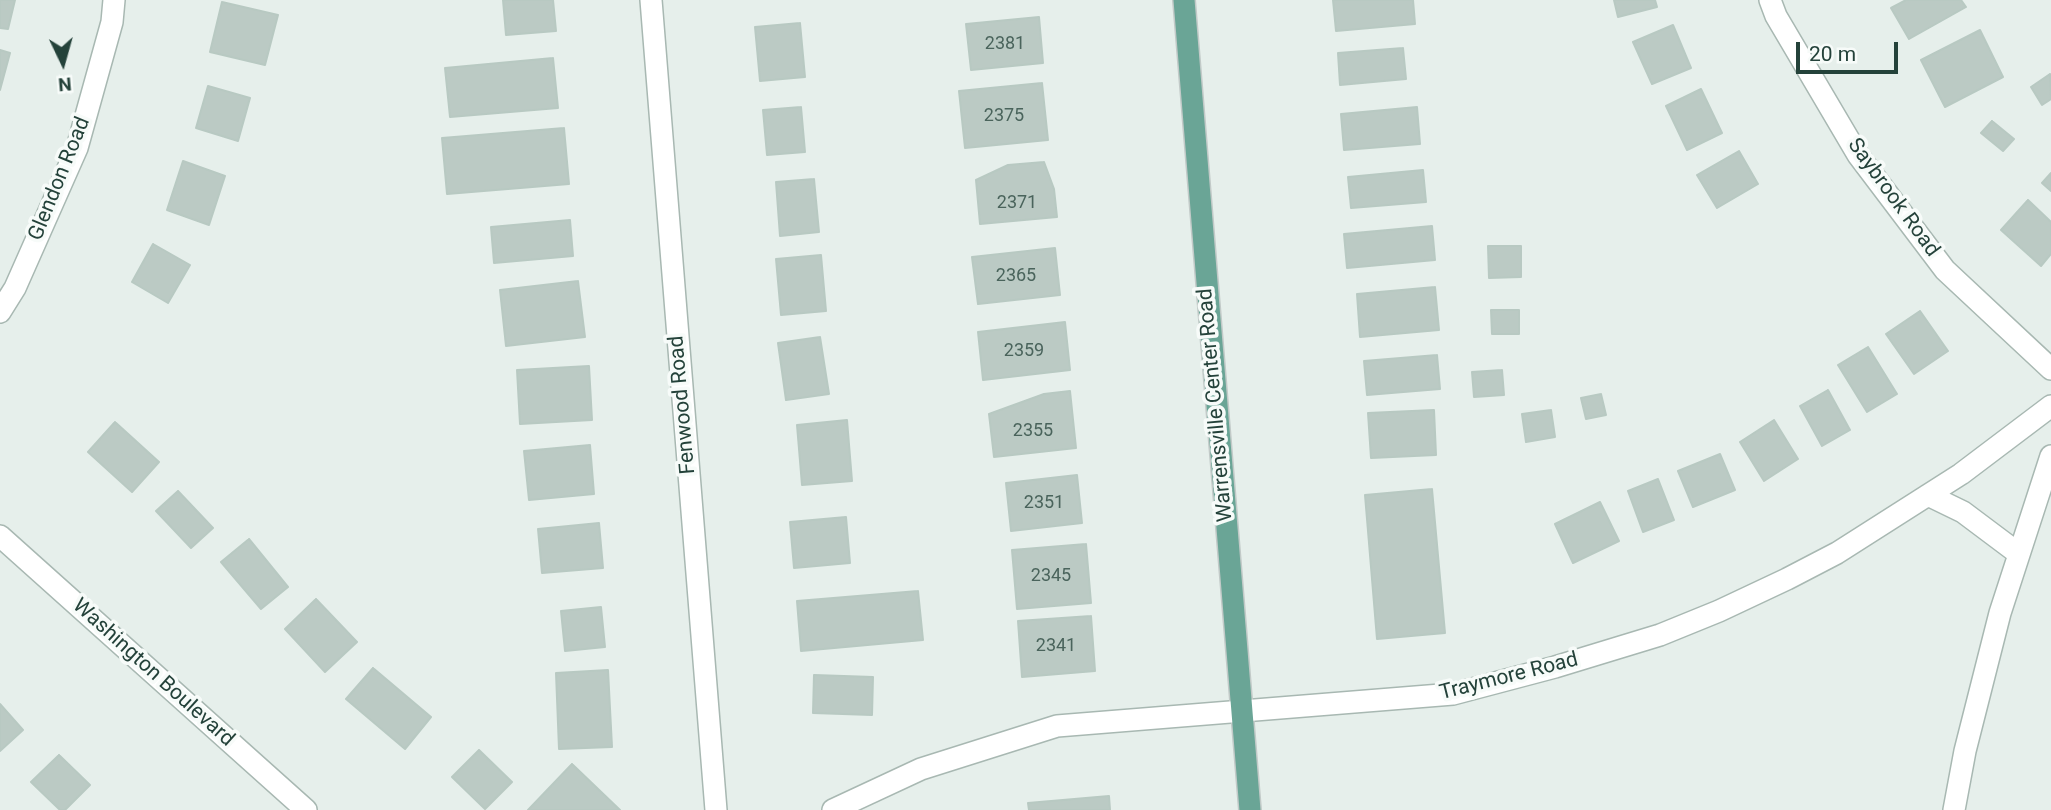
<!DOCTYPE html>
<style>
body{margin:0}
#map{position:relative;width:2051px;height:810px;overflow:hidden;background:#e6efeb;font-family:Roboto,sans-serif}
canvas{display:block}
.north{position:absolute;left:28px;top:28px;width:70px;height:70px;-webkit-text-stroke:5px #f7fbf9;paint-order:stroke;rotate:175deg;font-size:19px;font-weight:700;line-height:28px;text-align:center;color:#24423a}
.north::after{content:'';display:block;margin:auto;width:24px;height:32px;background:#24423a;clip-path:polygon(50% 0,100% 100%,50% 72%,0 100%)}
.scale{position:absolute;left:1796px;top:42px;width:102px;height:32px;box-sizing:border-box;border:4px solid #24423a;border-top:0;padding-left:9px;font-size:21px;line-height:24px;white-space:nowrap;color:#24423a;-webkit-text-stroke:5px #f7fbf9;paint-order:stroke}
</style>
<div id="map">
<canvas width="2051" height="810"></canvas>
<div class="north">N</div>
<div class="scale">20 m</div>
</div>
<script>
const c = document.querySelector('canvas').getContext('2d');
c.lineJoin = 'round';
function fillPath(path, color) { c.fillStyle = color; c.fill(path, 'evenodd'); }
const poly = rows => new Path2D(rows.map(r => 'M' + r).join(''));
function trace(path, color, width, dash) { c.strokeStyle = color; c.lineWidth = width; c.lineCap = dash ? 'butt' : 'round'; c.setLineDash(dash || []); c.stroke(path); }
function write(font, color, halo, rows, align = 'center') {
  c.font = font + ' Roboto,sans-serif'; c.lineWidth = 7; c.setLineDash([]); c.textBaseline = 'middle'; c.strokeStyle = halo; c.fillStyle = color; for (const [text, x, y, turn = 0] of rows) {
    c.save(); c.translate(x, y); c.rotate((+turn || 0) * Math.PI / 180); c.textAlign = isNaN(turn) ? turn : align; if (halo) c.strokeText(text, 0, 0); c.fillText(text, 0, 0); c.restore();
  }
}
const building = poly([
 [0,0,15,0,8,29,0,28,0,0],
 [503,0,553,0,556,31,506,35,503,0],
 [1333,0,1413,0,1415,24,1336,31,1333,0],
 [1614,0,1655,0,1657,7,1618,17,1614,0],
 [1906,0,1961,0,1966,7,1909,39,1891,8,1906,0],
 [222,2,278,15,265,65,210,52,222,2],
 [1039,17,1043,63,971,70,966,24,1039,17],
 [800,23,805,77,760,81,755,27,800,23],
 [1673,25,1691,68,1652,84,1633,42,1673,25],
 [1980,30,2003,77,1945,107,1921,60,1980,30],
 [1403,48,1406,79,1340,85,1338,53,1403,48],
 [0,50,10,53,0,90,0,50],
 [553,58,558,108,450,117,445,68,553,58],
 [2050,74,2051,99,2042,105,2031,87,2050,74],
 [1042,83,1048,140,965,148,959,91,1042,83],
 [208,86,250,98,238,141,196,128,208,86],
 [1701,89,1722,133,1687,150,1666,106,1701,89],
 [801,107,805,152,767,155,763,110,801,107],
 [1417,107,1420,144,1344,150,1341,114,1417,107],
 [1992,121,2014,139,2003,151,1981,133,1992,121],
 [564,128,569,184,447,194,442,138,564,128],
 [1739,151,1758,184,1717,208,1697,175,1739,151],
 [183,161,225,176,209,225,167,210,183,161],
 [1044,162,1054,189,1057,217,980,224,976,180,1008,165,1044,162],
 [1423,170,1426,202,1351,208,1348,177,1423,170],
 [2051,173,2051,191,2042,183,2051,173],
 [814,179,819,232,780,236,776,182,814,179],
 [2028,200,2051,222,2051,254,2041,266,2001,230,2028,200],
 [570,220,573,256,494,263,491,227,570,220],
 [1432,226,1435,260,1347,268,1344,234,1432,226],
 [153,244,190,265,168,303,132,282,153,244],
 [1488,246,1521,246,1521,277,1489,278,1488,246],
 [1055,248,1060,295,978,304,972,257,1055,248],
 [821,255,826,311,781,315,776,259,821,255],
 [578,281,585,337,506,346,500,290,578,281],
 [1435,287,1439,330,1360,337,1357,294,1435,287],
 [1491,310,1519,310,1519,334,1492,334,1491,310],
 [1920,311,1948,351,1914,374,1886,334,1920,311],
 [1065,322,1070,370,983,380,978,332,1065,322],
 [820,337,829,394,786,400,778,343,820,337],
 [1868,347,1897,394,1867,412,1838,365,1868,347],
 [1437,355,1440,389,1367,395,1364,361,1437,355],
 [589,366,592,420,520,424,517,370,589,366],
 [1502,370,1504,395,1474,397,1472,372,1502,370],
 [1828,390,1850,430,1822,446,1800,406,1828,390],
 [1070,391,1076,448,994,457,989,414,1044,394,1070,391],
 [1601,394,1606,415,1586,419,1581,398,1601,394],
 [1434,410,1436,455,1371,458,1368,413,1434,410],
 [1551,410,1555,437,1526,442,1522,414,1551,410],
 [847,420,852,481,802,485,797,425,847,420],
 [1774,420,1798,459,1764,481,1740,442,1774,420],
 [115,422,159,462,132,492,88,452,115,422],
 [590,445,594,494,529,500,524,451,590,445],
 [1720,454,1735,490,1693,507,1678,471,1720,454],
 [1077,475,1082,523,1011,531,1006,483,1077,475],
 [1658,479,1674,520,1643,532,1628,491,1658,479],
 [1432,489,1445,633,1377,639,1365,495,1432,489],
 [178,491,213,528,191,548,156,511,178,491],
 [1600,502,1619,541,1573,563,1555,524,1600,502],
 [846,517,850,563,794,568,790,522,846,517],
 [599,523,603,568,542,573,538,529,599,523],
 [249,539,288,587,261,609,221,562,249,539],
 [1086,544,1091,603,1017,609,1012,550,1086,544],
 [918,591,923,640,801,651,797,601,918,591],
 [316,599,357,642,325,672,285,629,316,599],
 [601,607,605,647,565,651,561,611,601,607],
 [1091,616,1095,671,1022,677,1018,621,1091,616],
 [373,668,431,717,405,749,346,699,373,668],
 [608,670,612,747,559,749,556,673,608,670],
 [814,675,873,677,872,715,813,713,814,675],
 [0,704,23,730,0,751,0,704],
 [479,750,512,782,485,809,452,777,479,750],
 [59,755,90,785,65,810,60,810,31,782,59,755],
 [572,764,620,810,528,810,572,764],
 [1109,796,1110,810,1029,810,1028,803,1109,796]
]);
const street = poly([
 [651,0,716,810],
 [1770,0,1776,16,1858,155,1945,270,2051,369],
 [0,312,15,288,77,148,112,22,114,0],
 [1928,495,1963,512,2019,554],
 [0,536,306,810],
 [833,810,921,769,1057,726,1453,694,1555,667,1660,635,1719,611,1787,579,1837,553,1961,474,2051,406],
 [1954,810,1965,751,2000,613,2051,456]
]);
const primary = poly([
 [1184,0,1250,810]
]);
const numberNames = [
 ["2381",1005,44],
 ["2375",1004,116],
 ["2371",1017,203],
 ["2365",1016,276],
 ["2359",1024,351],
 ["2355",1033,431],
 ["2351",1044,503],
 ["2345",1051,576],
 ["2341",1056,646]
];
const streetNames = [
 ["Glendon Road",60,179,-68],
 ["Saybrook Road",1893,198,54],
 ["Fenwood Road",683,405,-95],
 ["Warrensville Center Road",1216,405,-95],
 ["Washington Boulevard",153,673,42],
 ["Traymore Road",1509,677,-14]
];
fillPath(building, '#bbcac4');
trace(building, '#b8c9c2', 2);
trace(street, '#a8b8b2', 24);
trace(primary, '#c2cac8', 24);
trace(street, '#fff', 21);
trace(primary, '#6aa596', 21);
write('18px', '#4a645c', null, numberNames);
write('21px', '#24423a', '#f7fbf9', streetNames);
</script>
